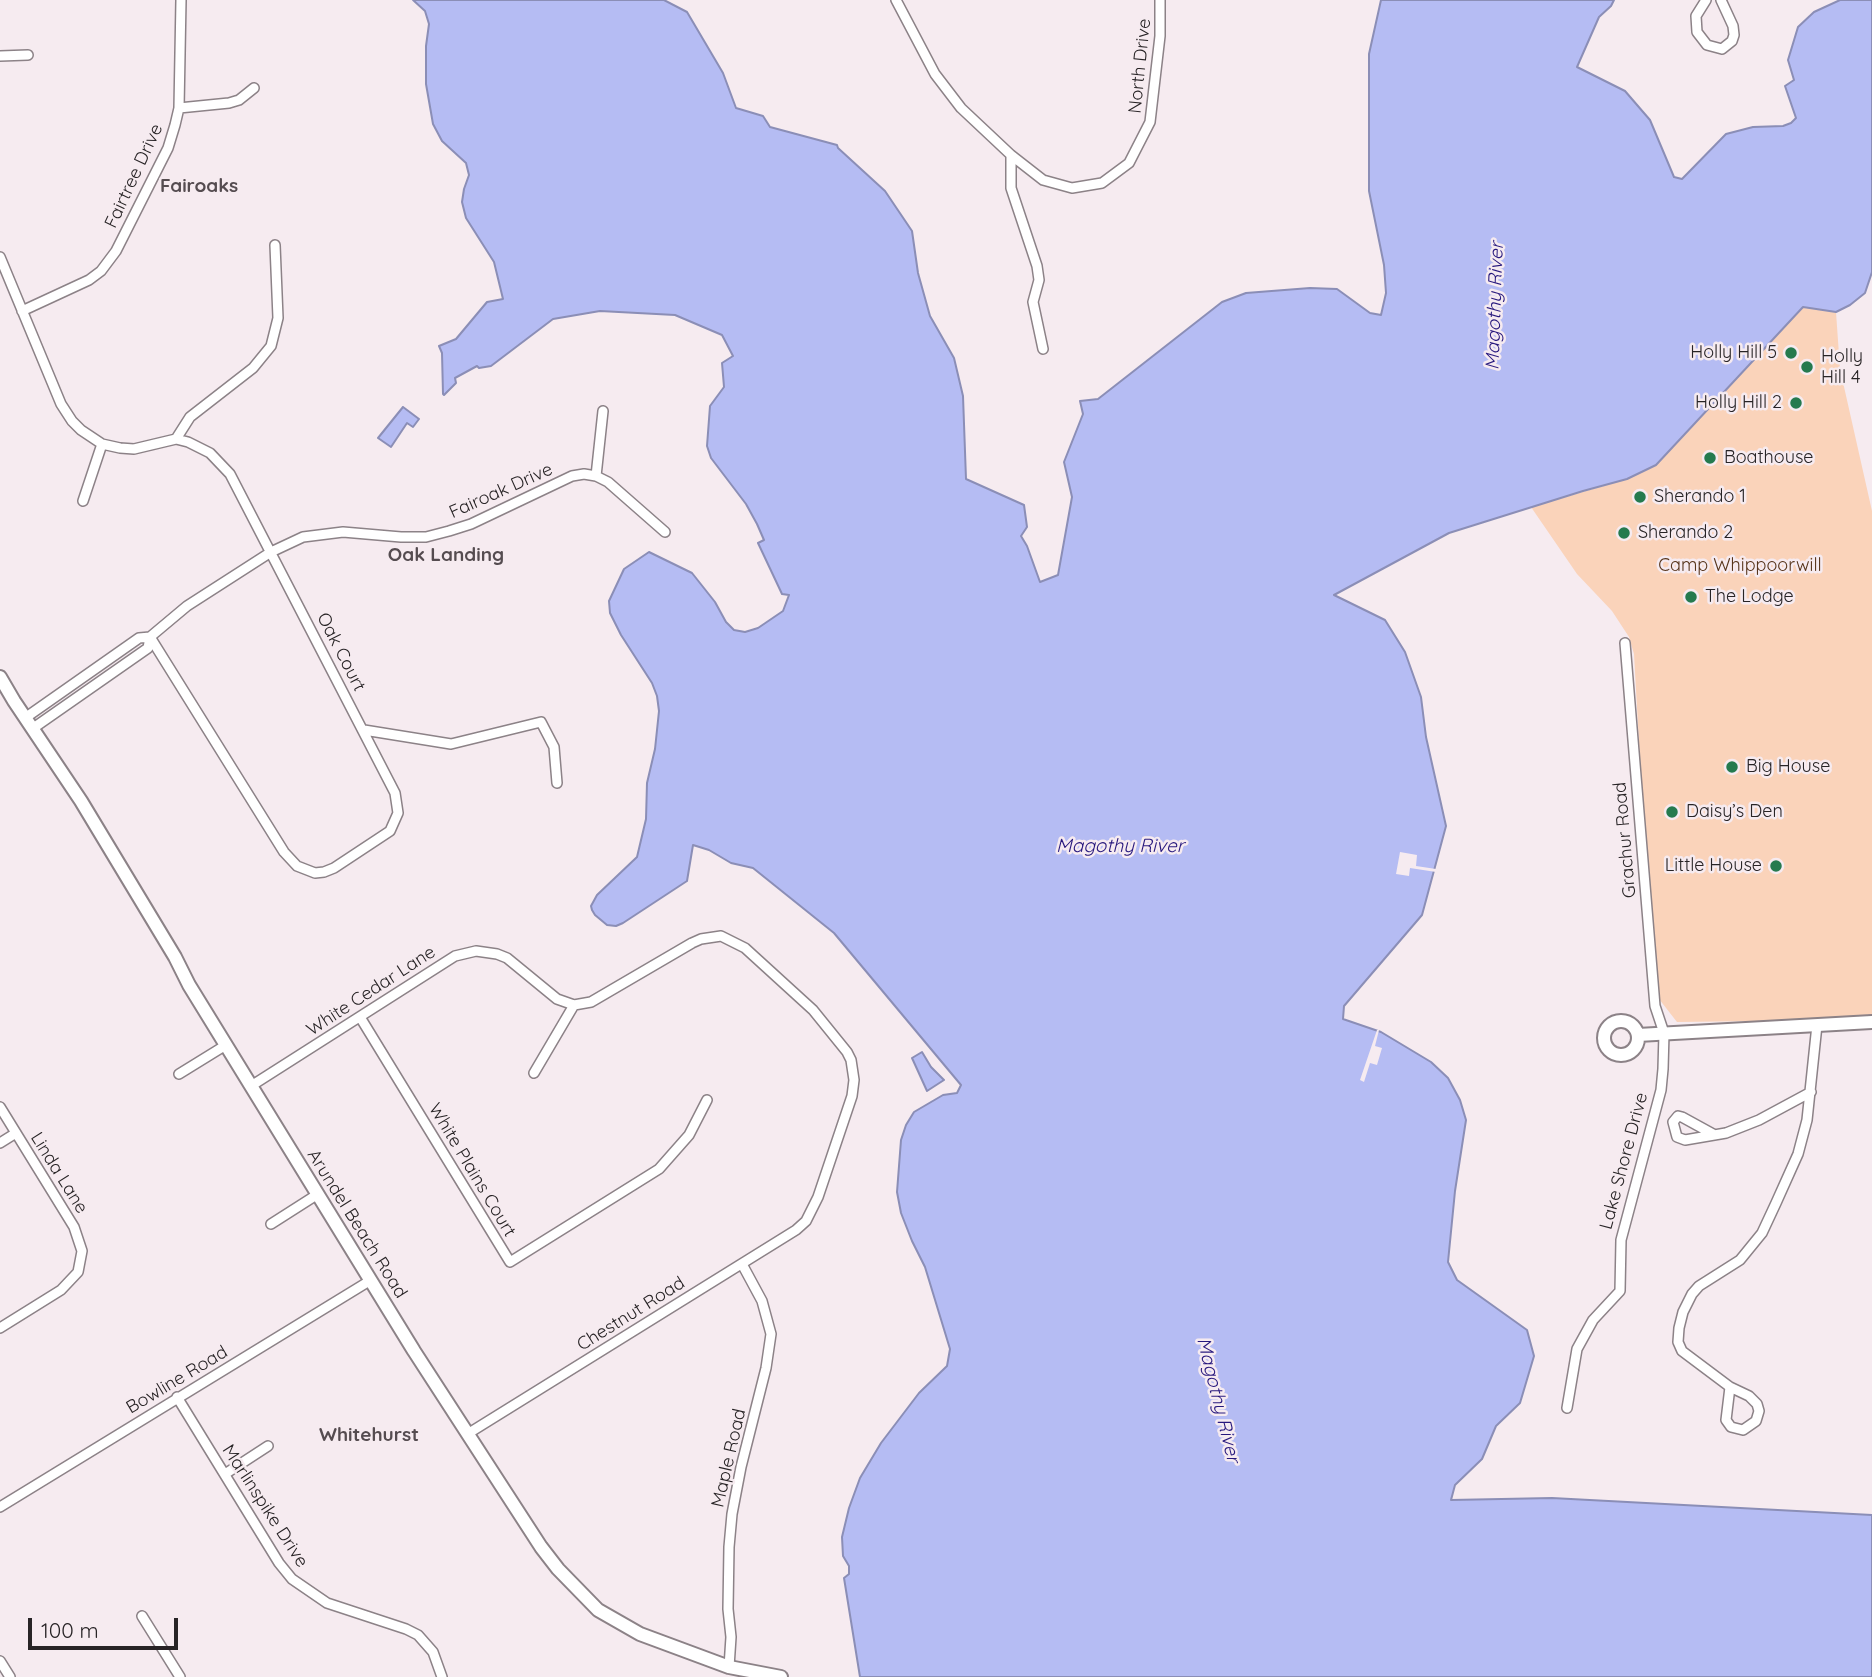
<!DOCTYPE html>
<meta charset="utf-8">
<style>
body{margin:0}
#map{position:relative;width:1872px;height:1677px;overflow:hidden;background:#f6ebf0;font-family:Quicksand,sans-serif}
canvas{display:block}
.scale{position:absolute;left:28px;top:1618px;width:150px;height:32px;box-sizing:border-box;border:4px solid #282426;border-top:0;padding-left:9px;font-size:21px;line-height:24px;white-space:nowrap;color:#282426;-webkit-text-stroke:5px #f6ebf0;paint-order:stroke}
</style>
<div id="map">
<canvas width="1872" height="1677"></canvas>
<div class="scale">100 m</div>
</div>
<script>
const c = document.querySelector('canvas').getContext('2d');
c.lineJoin = 'round';
function fillPath(path, color) { c.fillStyle = color; c.fill(path, 'evenodd'); }
const poly = rows => new Path2D(rows.map(r => 'M' + r).join(''));
function trace(path, color, width, dash) { c.strokeStyle = color; c.lineWidth = width; c.lineCap = dash ? 'butt' : 'round'; c.setLineDash(dash || []); c.stroke(path); }
function write(font, color, halo, rows, align = 'center') {
  c.font = font + ' Quicksand,sans-serif'; c.lineWidth = 5; c.setLineDash([]); c.textBaseline = 'middle'; c.strokeStyle = halo; c.fillStyle = color; for (const [text, x, y, turn = 0] of rows) {
    c.save(); c.translate(x, y); c.rotate((+turn || 0) * Math.PI / 180); c.textAlign = isNaN(turn) ? turn : align; if (halo) c.strokeText(text, 0, 0); c.fillText(text, 0, 0); c.restore();
  }
}
const green = poly([
 [1803,307,1836,312,1840,369,1872,511,1872,1015,1836,1020,1677,1022,1659,999,1643,814,1634,654,1629,637,1612,611,1577,574,1531,507,1627,479,1655,465]
]);
const water = poly([
 [413,0,664,0,687,12,723,73,736,108,763,116,770,127,837,145,838,148,885,191,912,231,918,273,930,316,954,358,963,396,966,479,1024,505,1027,527,1021,536,1027,546,1040,582,1058,575,1072,497,1064,462,1083,414,1080,401,1098,399,1222,302,1246,293,1310,288,1337,289,1370,313,1381,315,1386,293,1384,265,1369,191,1369,54,1381,0,1614,0,1611,6,1599,17,1577,67,1625,91,1650,120,1674,177,1682,179,1726,134,1753,127,1783,126,1791,123,1796,118,1785,86,1794,80,1788,60,1798,27,1814,12,1840,0,1872,0,1872,272,1865,293,1850,305,1836,312,1803,307,1656,465,1627,479,1583,491,1449,533,1334,595,1385,620,1405,652,1421,697,1426,737,1446,826,1422,915,1344,1006,1343,1019,1381,1032,1431,1062,1448,1078,1460,1100,1466,1120,1455,1191,1448,1262,1457,1280,1527,1330,1534,1356,1520,1403,1496,1426,1482,1459,1455,1485,1451,1500,1552,1498,1872,1515,1872,1677,860,1677,844,1578,849,1574,849,1566,843,1556,842,1537,849,1508,860,1478,881,1443,919,1393,947,1366,950,1349,925,1267,912,1241,901,1213,897,1192,901,1140,906,1125,914,1112,943,1095,957,1093,961,1085,834,933,753,868,731,863,709,850,693,845,687,881,623,923,616,926,607,925,595,915,592,910,591,906,597,895,637,857,646,819,647,783,655,749,659,711,657,696,652,683,621,635,610,613,609,601,624,569,649,552,692,573,715,602,726,622,734,630,745,632,758,628,783,611,789,595,782,594,758,543,764,540,757,524,746,504,711,458,707,446,710,406,724,387,722,363,733,356,722,335,675,315,600,311,553,319,491,366,479,368,477,366,455,378,456,383,444,395,443,394,442,353,439,346,456,339,487,302,503,299,494,262,466,218,462,202,464,189,469,175,466,163,442,141,433,124,426,84,426,46,429,24,425,11,413,0],
 [403,407,419,419,413,427,407,423,391,447,378,438,403,407],
 [922,1052,931,1067,944,1080,927,1091,912,1058,922,1052]
]);
const pier = poly([
 [1400,852,1417,855,1416,866,1436,869,1436,872,1410,868,1409,876,1396,874],
 [1377,1030,1379,1030,1375,1046,1382,1048,1377,1065,1370,1063,1364,1082,1360,1080]
]);
const street = poly([
 [896,0,935,74,961,108,1011,155,1043,180,1072,188,1102,183,1129,163,1150,122,1160,36,1160,0],
 [1706,0,1696,16,1697,32,1707,45,1722,49,1732,41,1734,35,1733,26,1721,0],
 [0,56,28,55],
 [179,108,229,103,239,100,254,88],
 [1011,155,1011,188,1037,266,1039,280,1033,302,1043,349],
 [0,257,61,404,72,421,81,430,102,444,120,448,134,449,176,439,188,442,210,453,230,474,395,793,398,813,390,831,334,868,324,872,315,873,297,866,284,852,150,637],
 [22,311,89,280,101,271,116,251,168,148,175,125,179,108,181,0],
 [176,439,190,417,253,368,271,346,278,318,275,245],
 [596,476,603,411],
 [83,501,102,444],
 [25,718,139,638,150,637,187,606,271,552,303,537,343,532,401,537,426,537,449,531,471,524,572,476,584,474,596,476,608,482,665,532],
 [32,729,148,648,150,637],
 [364,730,451,744,541,722,554,747,557,783],
 [360,1017,510,1262,659,1169,689,1135,707,1100],
 [534,1073,574,1005],
 [179,1074,226,1045],
 [251,1086,455,956,476,951,497,954,507,958,557,999,574,1005,591,1002,692,943,701,939,721,936,745,948,813,1010,847,1052,851,1060,854,1080,852,1096,818,1197,806,1221,796,1230,469,1433],
 [0,1107,74,1227,82,1251,78,1272,61,1290,0,1328],
 [1713,1134,1682,1117,1678,1116,1673,1122,1677,1137,1685,1140,1726,1133,1759,1120,1811,1092],
 [0,1143,16,1133],
 [271,1224,318,1194],
 [1730,1387,1726,1420,1731,1427,1743,1430,1756,1421,1759,1411,1757,1404,1749,1396,1730,1387,1682,1351,1678,1342,1679,1328,1683,1312,1692,1294,1699,1286,1740,1260,1762,1233,1776,1203,1798,1154,1807,1120,1817,1025],
 [177,1397,279,1563,292,1579,327,1603,406,1629,418,1635,433,1652,442,1677],
 [1567,1408,1577,1349,1593,1320,1620,1291,1621,1240,1661,1090,1663,1069,1664,1033,1655,1006,1625,643],
 [225,1474,268,1446],
 [0,1507,371,1280],
 [142,1616,180,1677],
 [0,1661,10,1677],
 [729,1667,731,1637,728,1609,729,1547,732,1514,741,1467,766,1368,771,1334,762,1301,742,1264]
]);
const secondary = poly([
 [0,677,14,701,81,801,175,957,189,985,414,1351,541,1547,558,1569,598,1610,640,1634,729,1667,781,1677],
 '1604 1038a17 17 0 1 1 34 0a17 17 0 1 1-34 0Z',
 [1638,1035,1872,1022]
]);
const markers = [
 [1791,353,7,"#257a4e"],
 [1807,367,7,"#257a4e"],
 [1796,403,7,"#257a4e"],
 [1710,458,7,"#257a4e"],
 [1640,497,7,"#257a4e"],
 [1624,533,7,"#257a4e"],
 [1691,597,7,"#257a4e"],
 [1732,767,7,"#257a4e"],
 [1672,812,7,"#257a4e"],
 [1776,866,7,"#257a4e"]
];
const streetNames = [
 ["North Drive",1140,66,-84],
 ["Fairtree Drive",134,176,-65],
 ["Fairoak Drive",501,491,-24],
 ["Oak Court",341,652,63],
 ["Grachur Road",1625,840,-95],
 ["White Cedar Lane",371,991,-33],
 ["Lake Shore Drive",1624,1161,-75],
 ["White Plains Court",472,1170,59],
 ["Linda Lane",59,1173,58],
 ["Arundel Beach Road",357,1224,58],
 ["Chestnut Road",631,1314,-32],
 ["Bowline Road",177,1380,-31],
 ["Maple Road",729,1458,-77],
 ["Marlinspike Drive",265,1506,57]
];
const poiNames = [
 ["Holly Hill 5",1777,353,"right"],
 ["Holly",1821,357],
 ["Hill 4",1821,378],
 ["Holly Hill 2",1782,403,"right"],
 ["Boathouse",1724,458],
 ["Sherando 1",1654,497],
 ["Sherando 2",1638,533],
 ["The Lodge",1705,597],
 ["Big House",1746,767],
 ["Daisy’s Den",1686,812],
 ["Little House",1762,866,"right"]
];
const parkNames = [
 ["Camp Whippoorwill",1740,566]
];
const neighbourhoodNames = [
 ["Fairoaks",199,186],
 ["Oak Landing",446,555],
 ["Whitehurst",369,1435]
];
const waterNames = [
 ["Magothy River",1495,306,-88],
 ["Magothy River",1120,846],
 ["Magothy River",1218,1400,76]
];
fillPath(green, '#fad3ba');
fillPath(water, '#b5bcf3');
trace(water, '#8b8eb6', 2);
fillPath(pier, '#f6ebf0');
trace(street, '#8c8287', 12);
trace(secondary, '#8c8287', 16);
trace(street, '#fff', 9);
trace(secondary, '#fff', 12);
for (const [x, y, r, color] of markers) { const dot = new Path2D(); dot.arc(x, y, r, 0, 2 * Math.PI); c.fillStyle = color; c.fill(dot); trace(dot, '#f6ebf0', 2.5); }
write('18px', '#282426', '#f6ebf0', streetNames);
write('18px', '#282426', '#f6ebf0', poiNames, 'left');
write('18px', '#57341a', '#f6ebf0', parkNames);
write('bold 19px', '#554c50', '#f6ebf0', neighbourhoodNames);
write('italic 19px', '#26177d', '#f6ebf0', waterNames);
</script>
